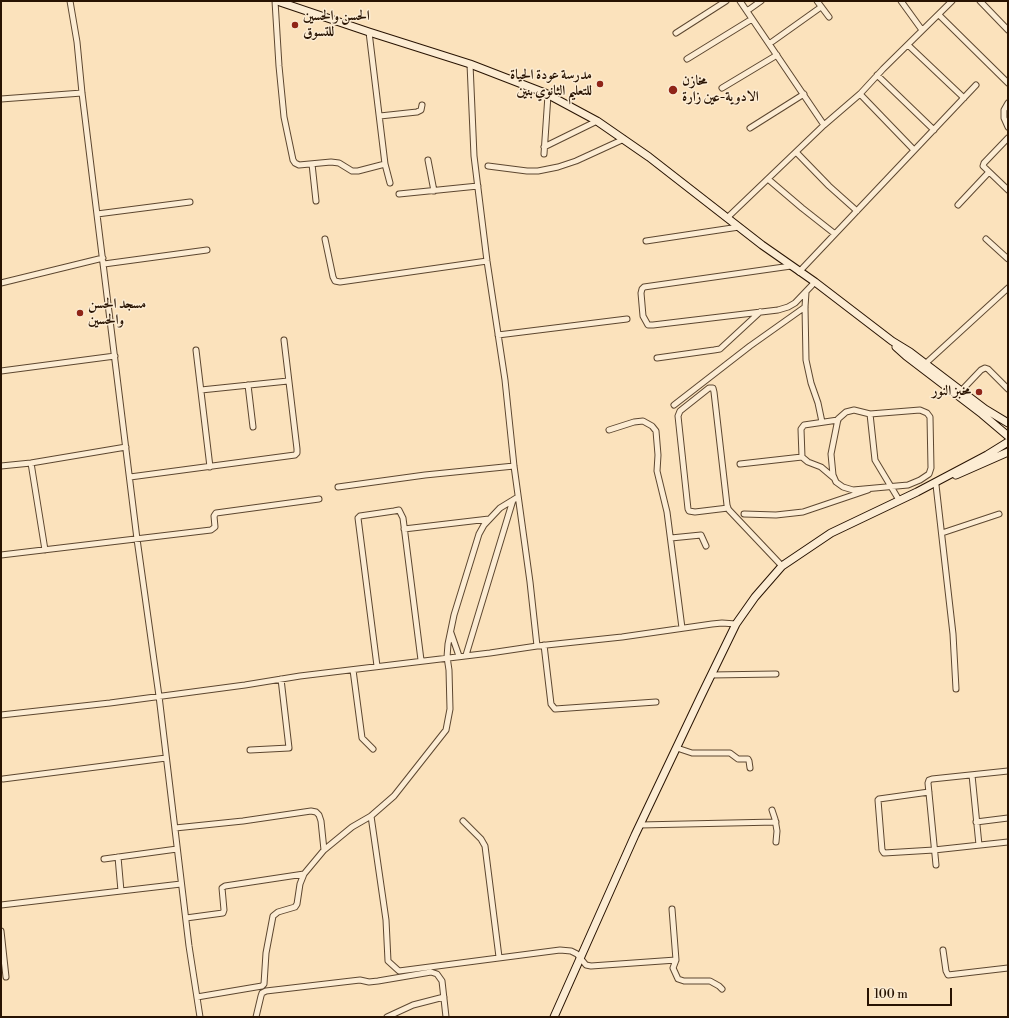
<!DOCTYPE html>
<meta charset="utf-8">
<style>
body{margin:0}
#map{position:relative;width:1009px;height:1018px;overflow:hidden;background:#fbe2bc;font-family:"Libre Bodoni",serif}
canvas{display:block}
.frame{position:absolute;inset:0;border:2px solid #281302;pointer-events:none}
.scale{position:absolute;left:867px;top:988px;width:85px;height:18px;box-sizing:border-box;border:2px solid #281302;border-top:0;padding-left:5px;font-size:12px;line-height:14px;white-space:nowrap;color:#281302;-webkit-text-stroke:3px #fcecd3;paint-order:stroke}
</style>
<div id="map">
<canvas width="1009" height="1018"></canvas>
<div class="frame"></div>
<div class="scale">100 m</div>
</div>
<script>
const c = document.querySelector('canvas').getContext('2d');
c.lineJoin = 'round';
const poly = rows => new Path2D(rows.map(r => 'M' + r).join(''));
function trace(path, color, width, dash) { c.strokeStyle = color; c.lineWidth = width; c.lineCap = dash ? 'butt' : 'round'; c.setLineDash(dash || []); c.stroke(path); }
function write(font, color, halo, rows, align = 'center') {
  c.font = font + ' "Libre Bodoni",Amiri,serif'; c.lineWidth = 3; c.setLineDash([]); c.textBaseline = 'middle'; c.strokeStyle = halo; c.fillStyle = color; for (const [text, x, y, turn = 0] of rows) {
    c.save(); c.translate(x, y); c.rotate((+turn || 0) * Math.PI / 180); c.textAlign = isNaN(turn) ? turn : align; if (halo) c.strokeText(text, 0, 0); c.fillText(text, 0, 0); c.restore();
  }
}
const street = poly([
 [70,1,77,42,82,93,137,539,159,696,189,946,200,1017],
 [275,1,279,66,284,117,293,160,295,163,299,165,331,162,339,163,352,171,358,171,385,164],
 [740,1,824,125],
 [817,1,829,17],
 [901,1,922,30],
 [980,1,1008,30],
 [747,11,761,1],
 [939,15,1008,83],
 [369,32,385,164,390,183],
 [676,33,726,1],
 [769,44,821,7],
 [908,45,964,98],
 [687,59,752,19],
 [470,64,474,156,487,261,505,380,514,466,530,582,537,646],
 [877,75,934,130],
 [722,88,777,55],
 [860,94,914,150],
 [1,99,82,93],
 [1008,103,1004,110,1004,118,1008,127],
 [380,116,417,112,421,110,422,105],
 [750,128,804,94],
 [1008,138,984,163,983,166,1008,190],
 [544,147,597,121],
 [796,152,829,186,857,211],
 [544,154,548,95],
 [428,160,434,191],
 [312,164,316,201],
 [488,166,527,171,538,171,558,167,576,161,624,139],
 [768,179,802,208,835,234],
 [399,194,478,186],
 [958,205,989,172],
 [97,214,190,202],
 [727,218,824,125,860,94,883,69,952,1],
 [325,239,333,277,335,281,340,282,487,261],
 [986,239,1008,259],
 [646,241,739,227],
 [104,264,207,250],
 [791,266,644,287,642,289,641,293,643,316,648,325,653,325,778,310,788,307,795,303,815,282],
 [799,272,976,85],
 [1,283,103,258],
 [806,292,805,307,806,360,811,383,818,403,822,422],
 [498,335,627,319],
 [196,350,210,467],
 [657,358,714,350,720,349,760,312],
 [925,364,1008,288],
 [1,371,115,356],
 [248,385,253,427],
 [201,390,288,381],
 [961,391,981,370,985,368,988,369,1008,389],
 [674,405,750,346,805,307],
 [854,410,870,414,920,410,927,413,930,417,931,468,929,474,920,480,908,485,853,490,843,487,836,482,833,475,831,454,838,419,846,412,854,410],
 [870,414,875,460,899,500],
 [609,430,634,422,643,421,652,426,656,431,658,455,657,471,667,512,682,628],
 [31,463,45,550],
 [740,464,802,457],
 [1,466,31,463,126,447],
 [130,477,295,455,297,453,297,449,284,340],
 [834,478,821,467,808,462,802,457,801,429,804,425,838,420],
 [936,485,953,634,956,689],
 [338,487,425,475,514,466],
 [728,508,695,512,689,511,688,509,678,416,680,411,709,388,713,388,714,392,727,505,728,508,729,510,782,566],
 [744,514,776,515,803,512,868,490],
 [404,529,489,519],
 [942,533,999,514],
 [671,538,701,535,706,546],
 [1,555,211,530,215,527,214,516,216,513,319,499],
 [451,633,459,656],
 [544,645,551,704,555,709,656,702],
 [466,655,513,500],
 [377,666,358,518,360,516,394,511,399,510,403,518,421,660],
 [353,670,362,738,373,749],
 [711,675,776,674],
 [1,715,110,703,245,685,300,676,490,653,537,646,622,637,712,624,722,623,736,624],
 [677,748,692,753,730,753,738,759,748,759,749,761,750,768],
 [250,750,289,748,281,679],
 [972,775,979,845],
 [3,779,166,758],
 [929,792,879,799,878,800,882,850,884,853,934,850,1008,842],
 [772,810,775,819,777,831,776,842],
 [371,816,394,796,446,730,450,709,449,670,447,657,448,644,454,615,479,534,484,525,500,508,518,497],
 [463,821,481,839,485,846,499,957],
 [976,822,1008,818],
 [640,825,776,822],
 [175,828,243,821,311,811,316,812,319,815,321,821,324,850,304,874,300,884,297,904,295,907,278,912,273,916,266,953,264,984,262,986,197,997],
 [324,850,352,827,371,816,386,920,388,961,399,971,560,950,571,951,577,954,586,965,591,966,676,960,673,968,678,979,684,981,710,981,719,986,722,989],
 [118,857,121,891],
 [104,859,177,849],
 [936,865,928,783,929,780,932,779,1008,771],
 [1,905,181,884],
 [672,909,676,960],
 [186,918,223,913,224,910,222,888,225,886,304,874],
 [1,931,6,977],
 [943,950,946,971,948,975,1008,968],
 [256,1017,261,996,262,993,266,991,360,980,369,982,378,981,431,972,437,974,442,981,446,1017],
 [387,1017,413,1005,444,997]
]);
const secondary = poly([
 [277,1,369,32,470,64,545,93,597,121,649,157,762,245,815,282,892,341,910,352,985,409,1008,423],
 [896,347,906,356,982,414,1008,436],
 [956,475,1008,452],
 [554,1017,635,835,701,696,736,624,755,597,782,566,831,533,917,492,987,455,1008,442]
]);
const markers = [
 [295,25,4,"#8f2418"],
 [600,84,4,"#8f2418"],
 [673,90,5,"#8f2418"],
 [80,313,4,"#8f2418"],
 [979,392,4,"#8f2418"]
];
const poiNames = [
 ["الحسن والحسين",303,17],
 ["للتسوق",303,33],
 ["مدرسة عودة الحياة",592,76,"right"],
 ["للتعليم الثانوي بنين",592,92,"right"],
 ["مخازن",682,82],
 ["الادوية-عين زارة",682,98],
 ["مسجد الحسن",88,305],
 ["والحسين",88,321],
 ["مخبز النور",971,392,"right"]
];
trace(street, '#5d4730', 7);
trace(secondary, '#281302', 9);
trace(street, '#fcecd3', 5);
trace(secondary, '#fcecd3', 7);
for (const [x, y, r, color] of markers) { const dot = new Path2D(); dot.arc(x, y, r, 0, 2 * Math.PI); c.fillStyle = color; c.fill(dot); trace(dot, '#fcecd3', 1.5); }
write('bold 14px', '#281302', '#fcecd3', poiNames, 'left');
</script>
